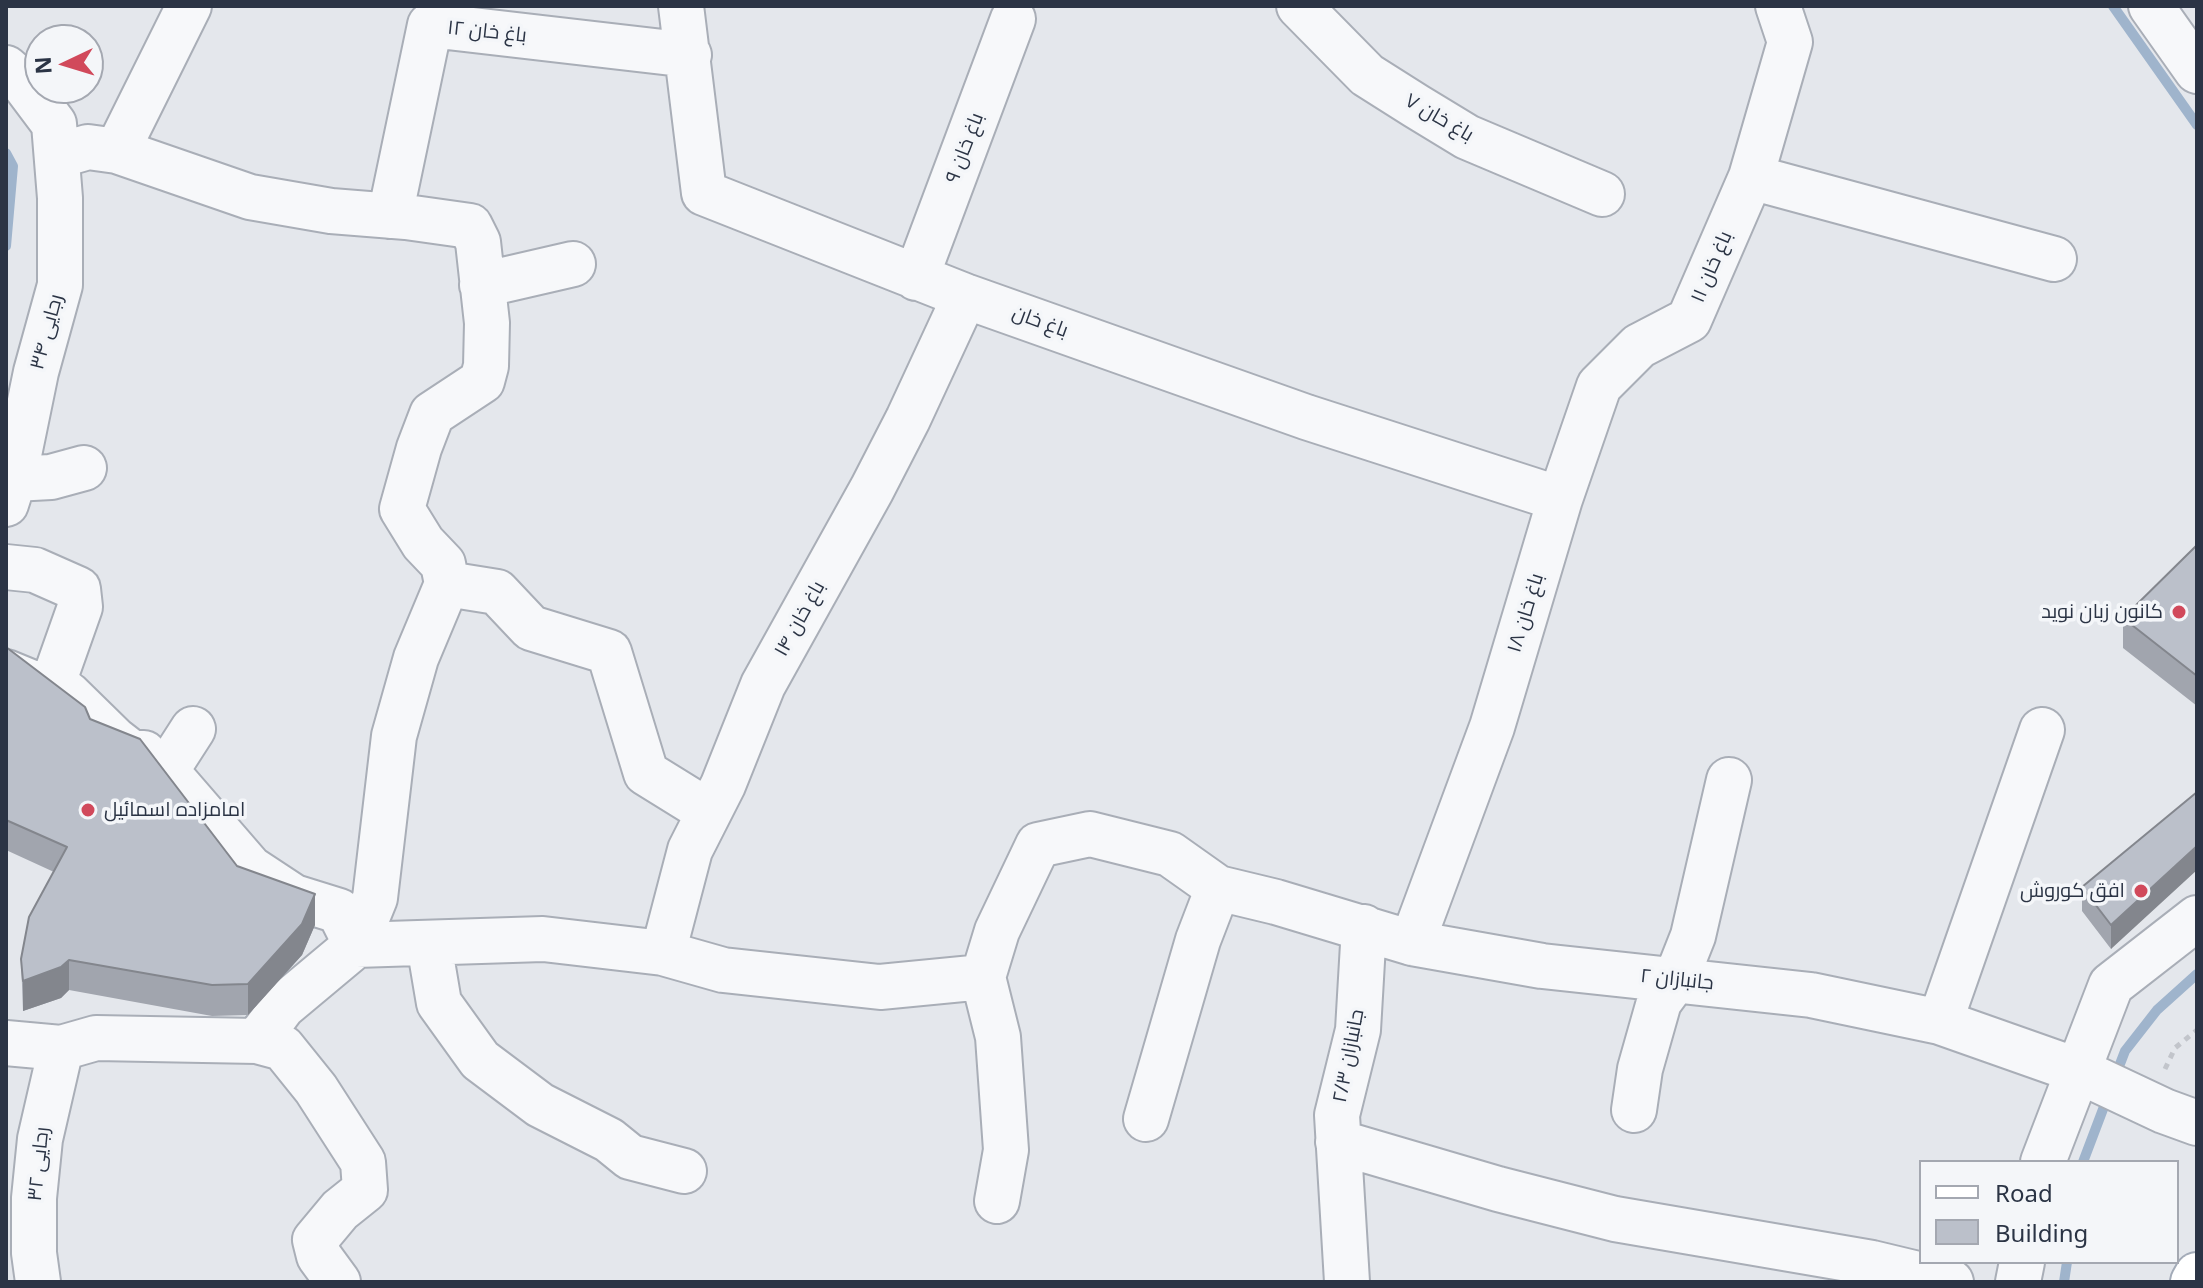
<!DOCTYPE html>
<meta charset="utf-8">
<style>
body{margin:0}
#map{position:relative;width:2203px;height:1288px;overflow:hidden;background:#e4e7ec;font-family:"Noto Sans",sans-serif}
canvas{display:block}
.frame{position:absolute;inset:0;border:8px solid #2b3445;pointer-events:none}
.legend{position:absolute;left:1919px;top:1160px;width:260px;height:104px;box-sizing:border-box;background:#f4f6f9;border:2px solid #a4a8b1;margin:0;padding:10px 14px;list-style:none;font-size:24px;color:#2b3445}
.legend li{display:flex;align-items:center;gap:16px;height:40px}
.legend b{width:40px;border:2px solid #a4a8b1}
.north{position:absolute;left:24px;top:24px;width:80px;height:80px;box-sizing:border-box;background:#f4f6f9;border:2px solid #a4a8b1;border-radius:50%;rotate:266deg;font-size:22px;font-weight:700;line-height:32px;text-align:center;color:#2b3445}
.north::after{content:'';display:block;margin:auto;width:28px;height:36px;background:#d1495b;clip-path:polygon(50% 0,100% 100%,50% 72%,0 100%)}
</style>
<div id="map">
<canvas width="2203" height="1288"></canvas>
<div class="frame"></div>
<ul class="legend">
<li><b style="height:10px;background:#fff"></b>Road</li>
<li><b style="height:22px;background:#bbc0ca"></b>Building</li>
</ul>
<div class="north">N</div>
</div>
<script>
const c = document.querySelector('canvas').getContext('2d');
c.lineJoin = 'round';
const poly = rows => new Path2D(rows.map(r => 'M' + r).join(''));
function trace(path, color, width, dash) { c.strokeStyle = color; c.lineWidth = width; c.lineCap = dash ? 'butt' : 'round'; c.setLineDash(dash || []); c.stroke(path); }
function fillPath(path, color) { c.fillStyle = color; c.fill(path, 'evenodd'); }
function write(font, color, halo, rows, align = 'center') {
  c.font = font + ' "Noto Sans",Cairo,sans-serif'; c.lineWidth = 7; c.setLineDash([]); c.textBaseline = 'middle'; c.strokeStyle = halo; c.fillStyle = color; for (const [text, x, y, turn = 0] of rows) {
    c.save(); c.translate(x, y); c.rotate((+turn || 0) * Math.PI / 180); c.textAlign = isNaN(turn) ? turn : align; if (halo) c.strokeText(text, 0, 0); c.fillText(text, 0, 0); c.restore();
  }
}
const stream = poly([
 [2113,6,2197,125],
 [6,153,13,166,6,246],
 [2115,1077,2125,1051,2157,1010,2197,974],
 [2083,1162,2108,1096],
 [2064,1282,2067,1262]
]);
const path = poly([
 [2165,1069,2175,1048,2197,1030]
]);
const minor = poly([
 [681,6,704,193,965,296,1306,417,1560,499],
 [1299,6,1367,75,1416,106,1467,137,1602,194],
 [2151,6,2197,71],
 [6,68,24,84,54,124,60,198,60,285,36,372,14,479,6,504],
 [117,151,189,6],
 [57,156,88,147,117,151,250,197,331,211,406,217,470,226,478,242,487,323,486,366,482,381,432,414,419,448,402,509,423,543,443,564,447,584],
 [1751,177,2054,259],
 [390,216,430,25,689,55],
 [916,278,1013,19],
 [482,285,573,264],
 [14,479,51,477,84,468],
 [6,567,35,570,78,589,80,607,51,689],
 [6,672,40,686,68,694,114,739,132,753,144,753],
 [193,729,166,771,250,868,294,897,339,911,356,945],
 [1412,943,1492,727,1560,499,1599,386,1639,346,1689,320,1751,177,1790,42,1778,6],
 [429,944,439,1003,480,1060,540,1105,609,1140,630,1157,684,1171],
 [356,945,375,898,394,736,416,658,447,584,497,592,531,628,609,652,646,773,709,812],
 [663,953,690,850,723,785,763,685,872,489,908,419,965,296],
 [983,977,998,1037,1006,1150,997,1201],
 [1940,1022,2042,730],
 [257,1041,283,1048,316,1089,363,1162,365,1190,340,1210,315,1240,319,1256,338,1282],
 [6,1043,61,1048,96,1038,257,1041,283,1006,356,945,543,939,663,953,723,970,880,987,983,977,997,931,1038,845,1090,834,1170,854,1218,888],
 [1634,1110,1640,1069,1659,1002,1676,979,1693,936,1729,780],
 [1146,1119,1198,940,1218,888,1276,902,1412,943,1542,966,1811,995,1940,1022,2079,1071,2164,1111,2197,1123],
 [1338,1142,1498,1189,1615,1219,1872,1263,1951,1282],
 [2043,1162,2111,985,2197,918],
 [38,1282,34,1253,34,1198,40,1139,61,1048],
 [1347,1282,1337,1115,1358,1030,1364,927],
 [2018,1282,2022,1262]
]);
const major = poly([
 [2193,1282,2197,1275]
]);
const wall = poly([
 [2197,545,2197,706,2123,648,2123,618],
 [6,647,90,719,237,866,315,925,302,955,248,1015,212,1016,69,990,61,998,23,1011,21,959,54,872,6,850],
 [2197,792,2111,949,2082,911,2082,887]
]);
const shadedWall = poly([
 [2197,846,2197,870,2111,949,2111,925],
 [315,894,315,925,302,955,248,1015,248,984],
 [69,960,69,990,61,998,23,1011,23,981]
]);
const building = poly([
 [2197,545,2197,676,2123,618,2197,545],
 [6,647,85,707,90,719,140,739,237,866,315,894,302,924,248,984,212,985,69,960,61,967,23,981,21,959,29,917,67,847,6,820,6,647],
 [2197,792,2197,846,2111,925,2082,887,2197,792]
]);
const markers = [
 [2179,612,8,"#d1495b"],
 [88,810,8,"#d1495b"],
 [2141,891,8,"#d1495b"]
];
const streetNames = [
 ["باغ خان ۱۲",487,32,6],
 ["باغ خان ۷",1439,118,30],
 ["باغ خان ۹",965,148,-69],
 ["باغ خان ۱۱",1712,267,-67],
 ["باغ خان",1040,322,20],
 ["رجایی ۳۴",47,332,-75],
 ["باغ خان ۱۸",1526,613,-73],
 ["باغ خان ۱۴",800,619,-61],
 ["جانبازان ۲",1677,980,6],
 ["جانبازان ۲/۳",1349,1056,-79],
 ["رجایی ۳۲",39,1164,-84]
];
const poiNames = [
 ["کانون زبان نوید",2163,612],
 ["امامزاده اسمائیل",104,810,"left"],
 ["افق کوروش",2125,891]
];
trace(stream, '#9fb4cc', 10);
trace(minor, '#a9aeb7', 48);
trace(major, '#a3abb8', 48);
trace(path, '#c2c5cb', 5, [6, 6]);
trace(minor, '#f7f8fa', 44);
trace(major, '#fff', 44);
fillPath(wall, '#a1a5ae');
fillPath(shadedWall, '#83868d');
fillPath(building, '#bbc0ca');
trace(building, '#83868d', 2);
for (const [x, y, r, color] of markers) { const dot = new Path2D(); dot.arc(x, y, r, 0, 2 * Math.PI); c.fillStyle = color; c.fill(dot); trace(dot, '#f4f6f9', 3); }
write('20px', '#2b3445', '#f4f6f9', streetNames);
write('20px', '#2b3445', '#f4f6f9', poiNames, 'right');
</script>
